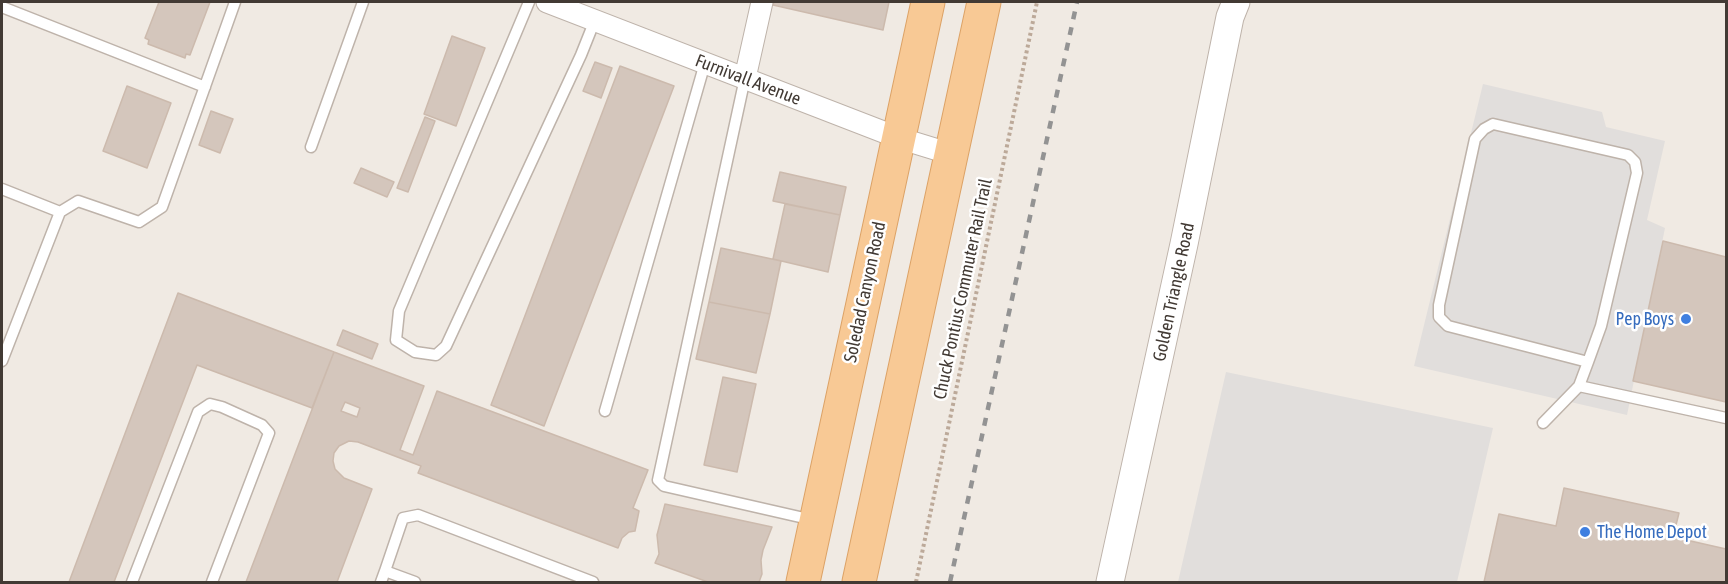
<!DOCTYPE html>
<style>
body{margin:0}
#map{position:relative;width:1728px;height:584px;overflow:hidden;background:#f0eae3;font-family:"Asap Condensed",sans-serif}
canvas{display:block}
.frame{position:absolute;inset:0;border:3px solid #423a34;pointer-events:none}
</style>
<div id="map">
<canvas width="1728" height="584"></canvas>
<div class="frame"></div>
</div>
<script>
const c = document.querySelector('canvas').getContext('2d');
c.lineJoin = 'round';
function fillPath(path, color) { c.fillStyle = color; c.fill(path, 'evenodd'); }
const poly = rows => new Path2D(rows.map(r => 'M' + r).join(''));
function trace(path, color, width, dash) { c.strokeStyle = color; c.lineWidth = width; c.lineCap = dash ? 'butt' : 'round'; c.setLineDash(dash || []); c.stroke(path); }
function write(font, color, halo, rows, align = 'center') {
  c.font = font + ' "Asap Condensed",sans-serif'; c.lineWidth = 5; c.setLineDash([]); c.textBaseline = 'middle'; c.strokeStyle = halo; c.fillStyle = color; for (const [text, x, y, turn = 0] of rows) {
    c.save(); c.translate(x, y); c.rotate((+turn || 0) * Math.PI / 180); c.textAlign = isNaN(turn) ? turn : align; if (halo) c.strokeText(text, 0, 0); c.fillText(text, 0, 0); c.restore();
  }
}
const parking = poly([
 [1483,84,1602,112,1606,127,1665,141,1647,220,1665,228,1627,415,1414,366],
 [1226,372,1493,428,1457,582,1178,582]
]);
const building = poly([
 [159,2,210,2,190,55,186,54,185,58,148,44,149,40,145,38,159,2],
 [774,2,889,2,883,30,773,5,774,2],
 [452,36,485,48,456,126,424,114,452,36],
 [595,62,612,68,601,98,583,91,595,62],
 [620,66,674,86,544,426,491,405,620,66],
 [127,86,171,103,147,168,103,151,127,86],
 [211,111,233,119,220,153,199,145,211,111],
 [425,117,435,121,408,192,397,188,425,117],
 [361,168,394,182,387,197,354,183,361,168],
 [780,172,846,187,840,215,773,201,780,172],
 [785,204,840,215,828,272,773,259,785,204],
 [1663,241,1726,257,1726,402,1633,381,1663,241],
 [721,248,781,261,770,314,709,302,721,248],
 [178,293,334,352,312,408,197,365,114,582,69,582,178,293],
 [709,302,770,314,756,373,696,359,709,302],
 [343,330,378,344,372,359,337,345,343,330],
 [334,352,424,386,400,450,413,455,437,391,648,470,633,508,639,511,635,531,629,532,622,538,618,548,418,473,421,466,358,442,349,441,339,446,334,453,333,461,335,469,344,478,372,489,337,582,246,582,334,352],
 [345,402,360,408,357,417,341,411,345,402],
 [723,377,756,384,737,472,704,465,723,377],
 [1564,488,1679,513,1673,537,1726,549,1726,582,1484,582,1499,514,1556,526,1564,488],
 [665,504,772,527,763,550,761,560,762,574,759,582,708,582,655,563,659,554,657,535,665,504]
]);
const path = poly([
 [916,582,1037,2]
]);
const service = poly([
 [529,2,399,311,396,340,415,352,436,355,446,346,581,55,595,20],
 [2,7,205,87],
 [745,78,658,480,664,486,813,520],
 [311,147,363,2],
 [2,189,60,212],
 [2,361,60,212,78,201,139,222,162,207,235,2],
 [1579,386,1726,418],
 [605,411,705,63],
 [1543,423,1579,386,1588,362,1601,326,1637,173,1635,162,1628,155,1493,124,1484,129,1475,139,1439,305,1439,317,1448,326,1588,362],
 [385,571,403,518,418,515,593,582],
 [132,582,198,412,210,404,222,407,262,425,269,433,212,582],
 [381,582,385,571,415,582]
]);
const minor = poly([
 [547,2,899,138,951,154],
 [745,78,762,2]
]);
const tertiary = poly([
 [1110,582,1184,244,1230,17,1236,2]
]);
const primary = poly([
 [803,582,928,2],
 [859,582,984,2]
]);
const rail = poly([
 [950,582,1077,2]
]);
const markers = [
 [1686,319,6,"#3f7fe0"],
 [1585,532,6,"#3f7fe0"]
];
const streetNames = [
 ["Furnivall Avenue",748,80,21],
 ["Chuck Pontius Commuter Rail Trail",963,289,-78],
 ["Soledad Canyon Road",865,292,-78],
 ["Golden Triangle Road",1174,292,-78]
];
const shopNames = [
 ["Pep Boys",1674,319],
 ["The Home Depot",1597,532,"left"]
];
fillPath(parking, '#e1dedc');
fillPath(building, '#d4c6bc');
trace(building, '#ccbaad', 1.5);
trace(service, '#beb3aa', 13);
trace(minor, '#beb3aa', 23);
trace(tertiary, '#beb3aa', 29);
trace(primary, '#dca266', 35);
trace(path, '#bca999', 4, [3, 3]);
trace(service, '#fff', 10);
trace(minor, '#fff', 21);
trace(tertiary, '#fff', 27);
trace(primary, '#f8c995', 33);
trace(rail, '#939393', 4.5, [8, 8]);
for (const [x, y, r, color] of markers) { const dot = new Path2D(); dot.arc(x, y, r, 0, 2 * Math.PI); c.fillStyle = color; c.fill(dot); trace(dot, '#fff', 2); }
write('18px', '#423a34', '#fff', streetNames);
write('18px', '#366cbe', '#fff', shopNames, 'right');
</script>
